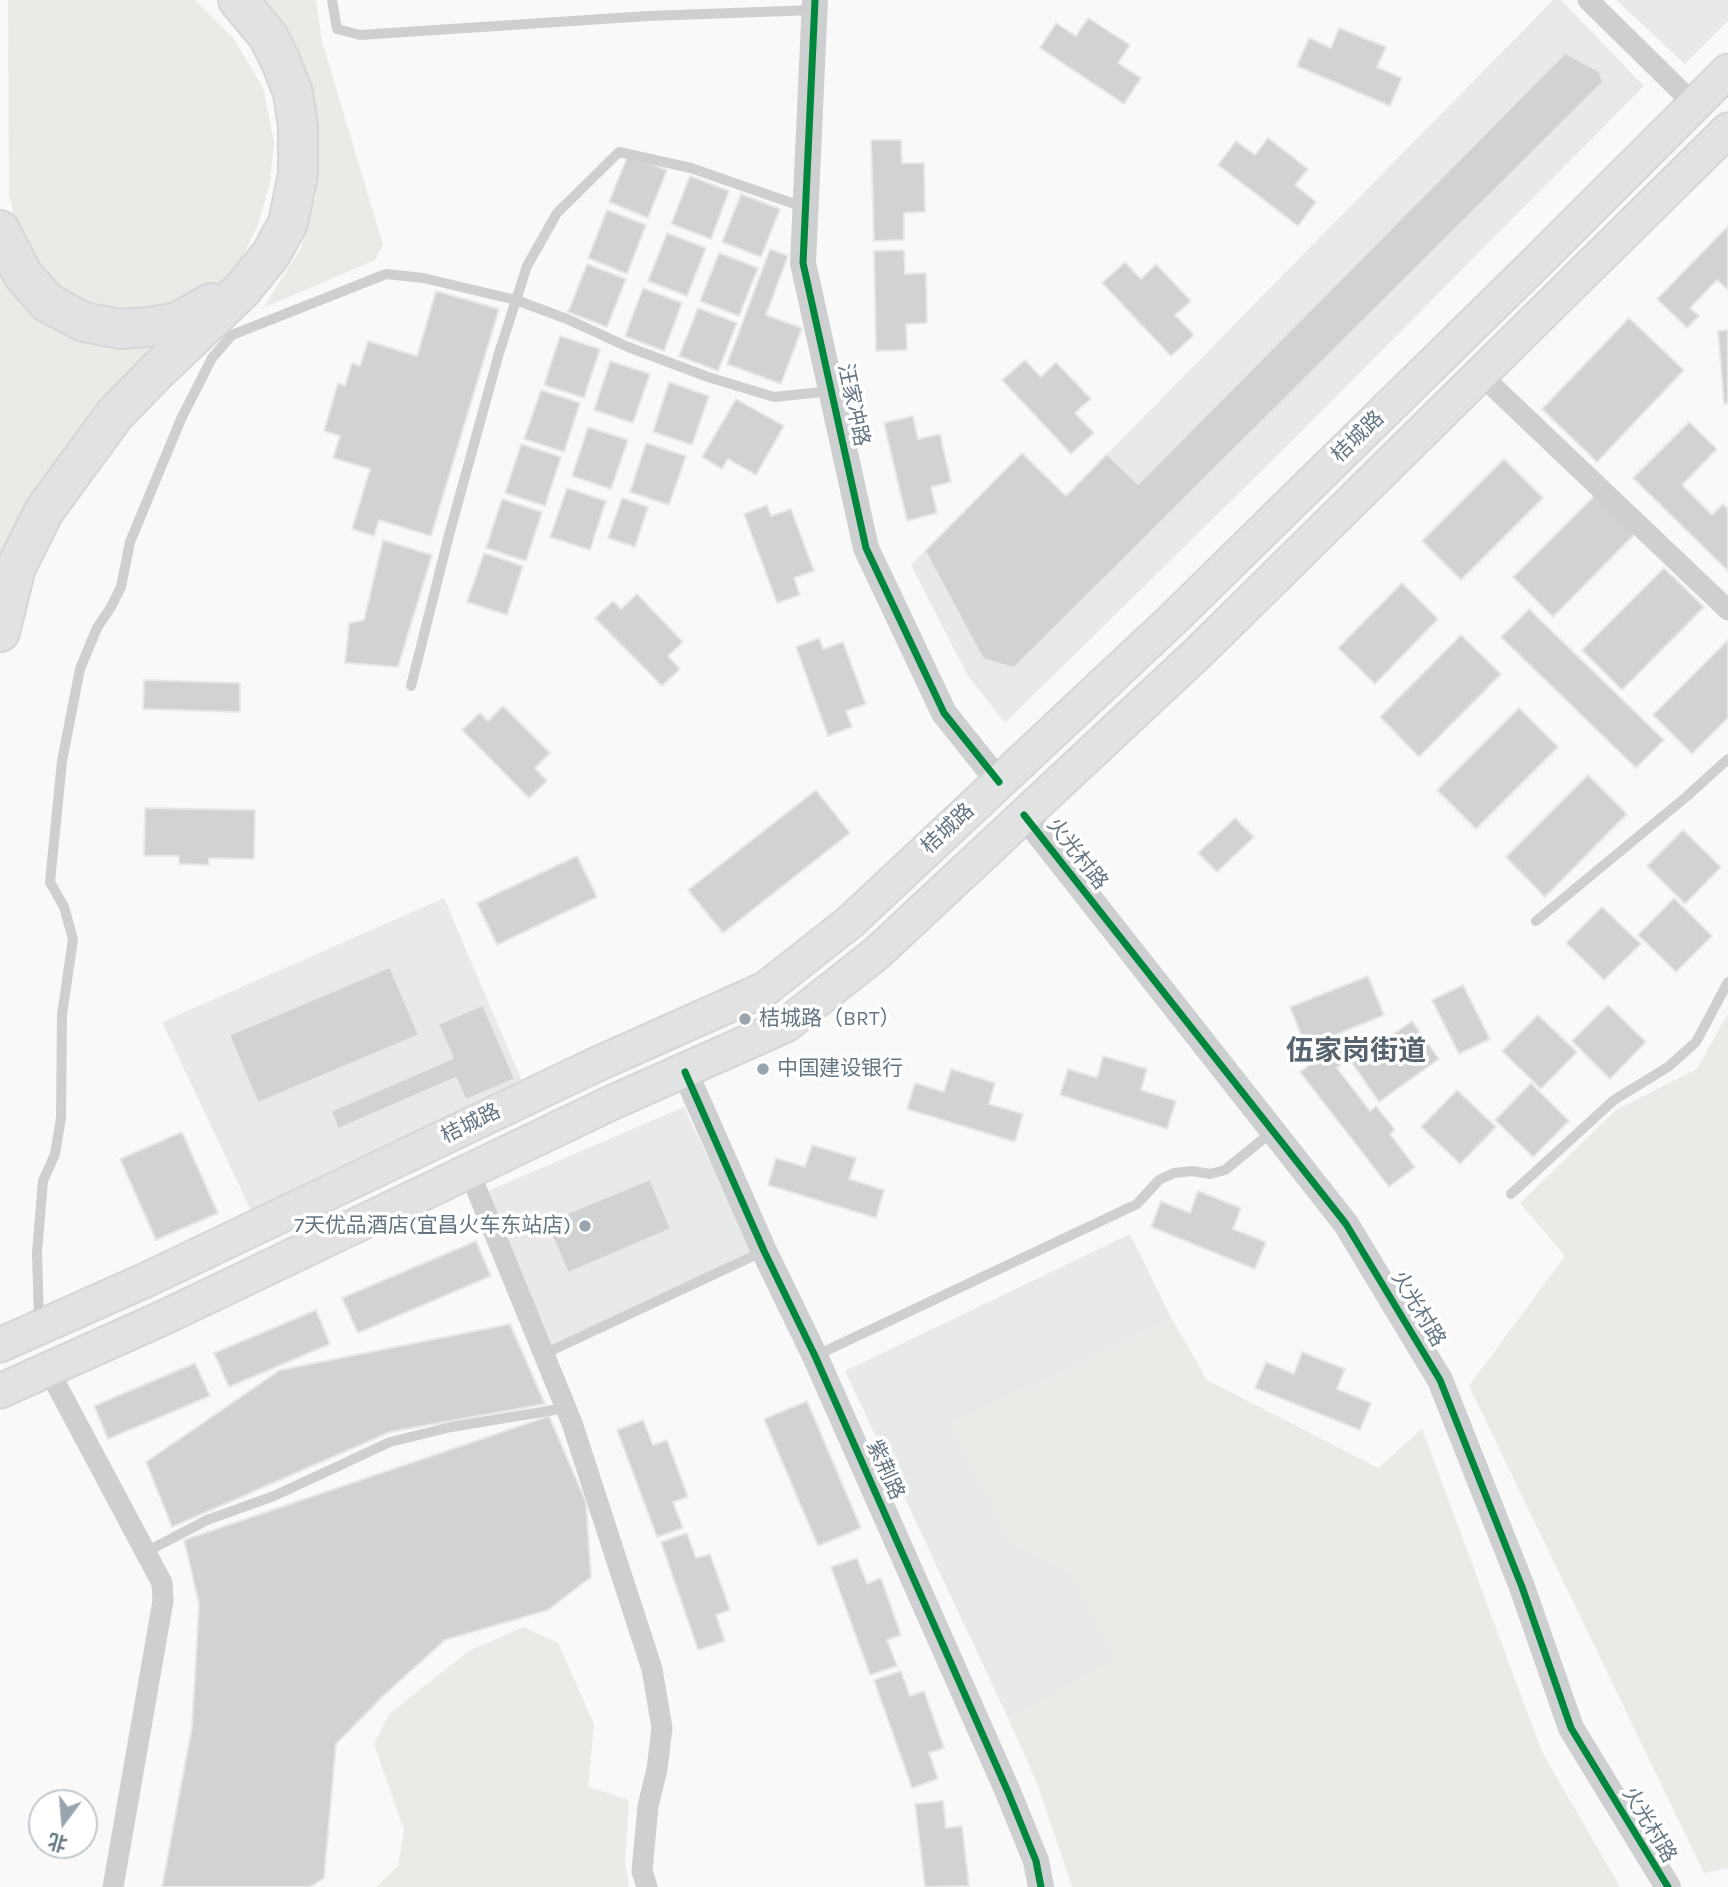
<!DOCTYPE html>
<meta charset="utf-8">
<style>
body{margin:0}
#map{position:relative;width:1728px;height:1887px;overflow:hidden;background:#f9f9f9;font-family:Karla,"Noto Sans SC",sans-serif}
canvas{display:block}
.north{position:absolute;left:28px;top:1789px;width:70px;height:70px;box-sizing:border-box;background:#fff;border:2px solid #c1c8cd;border-radius:50%;rotate:196deg;font-size:19px;font-weight:700;line-height:28px;text-align:center;color:#657683}
.north::after{content:'';display:block;margin:auto;width:24px;height:32px;background:#99a4ac;clip-path:polygon(50% 0,100% 100%,50% 72%,0 100%)}
</style>
<div id="map">
<canvas width="1728" height="1887"></canvas>
<div class="north">北</div>
</div>
<script>
const c = document.querySelector('canvas').getContext('2d');
c.lineJoin = 'round';
function fillPath(path, color) { c.fillStyle = color; c.fill(path, 'evenodd'); }
const poly = rows => new Path2D(rows.map(r => 'M' + r).join(''));
function trace(path, color, width, dash) { c.strokeStyle = color; c.lineWidth = width; c.lineCap = dash ? 'butt' : 'round'; c.setLineDash(dash || []); c.stroke(path); }
function write(font, color, halo, rows, align = 'center') {
  c.font = font + ' Karla,"Noto Sans SC",sans-serif'; c.lineWidth = 7; c.setLineDash([]); c.textBaseline = 'middle'; c.strokeStyle = halo; c.fillStyle = color; for (const [text, x, y, turn = 0] of rows) {
    c.save(); c.translate(x, y); c.rotate((+turn || 0) * Math.PI / 180); c.textAlign = isNaN(turn) ? turn : align; if (halo) c.strokeText(text, 0, 0); c.fillText(text, 0, 0); c.restore();
  }
}
const built = poly([
 [1553,0,1561,0,1644,86,1293,440,1005,723,968,676,911,565,1022,453,1066,496],
 [1616,0,1728,0,1728,21,1685,64],
 [444,898,525,1088,254,1217,162,1022],
 [684,1107,752,1251,544,1354,479,1195],
 [1130,1234,1172,1319,952,1424,1013,1545,1069,1570,1116,1658,1009,1720,845,1371]
]);
const green = poly([
 [8,0,195,0,234,39,263,88,274,142,270,183,258,225,239,264,215,288,157,316,87,305,61,290,35,260,20,235,9,196],
 [262,0,316,0,322,41,383,245,375,260,263,308,301,248,316,195,315,147],
 [0,256,28,295,188,331,120,392,0,616],
 [1728,1013,1728,1868,1704,1873,1469,1386,1565,1256,1520,1203,1616,1110,1697,1069],
 [1172,1319,1207,1380,1378,1468,1422,1429,1542,1752,1620,1887,1072,1887,1037,1783,1009,1720,1115,1658,1069,1570,1013,1545,952,1424],
 [523,1627,558,1643,594,1724,588,1787,629,1800,625,1861,629,1887,376,1887,398,1866,404,1830,374,1744,389,1714,469,1651]
]);
const building = poly([
 [1088,18,1130,45,1118,63,1141,78,1124,104,1040,48,1056,23,1076,36,1088,18],
 [1339,28,1386,47,1377,67,1402,78,1390,106,1297,66,1309,38,1331,48,1339,28],
 [1565,53,1599,71,1603,82,1014,668,983,659,925,551,1022,453,1066,496,1107,454,1138,484,1565,53],
 [1268,138,1308,169,1295,185,1316,202,1298,226,1218,165,1236,141,1255,155,1268,138],
 [871,140,901,140,902,163,924,163,925,212,904,213,904,240,874,241,871,140],
 [628,155,667,170,648,218,609,202,628,155],
 [690,176,729,191,711,239,671,224,690,176],
 [741,194,780,209,761,257,722,242,741,194],
 [607,210,646,225,627,274,588,258,607,210],
 [1728,226,1728,290,1717,280,1690,308,1699,316,1687,328,1657,299,1728,226],
 [667,233,706,248,687,296,648,281,667,233],
 [770,249,788,256,766,315,802,328,781,384,727,364,770,249],
 [904,250,905,274,926,273,927,323,906,324,907,350,876,351,874,251,904,250],
 [719,253,758,268,739,316,700,301,719,253],
 [1125,262,1141,279,1156,264,1191,301,1175,315,1194,335,1171,356,1102,283,1125,262],
 [587,264,626,279,607,327,568,312,587,264],
 [643,288,682,303,664,351,625,336,643,288],
 [436,291,499,309,431,536,379,520,374,536,352,529,370,469,333,458,340,436,324,431,338,383,345,386,352,363,360,366,368,341,417,356,436,291],
 [698,308,737,323,718,371,679,356,698,308],
 [1629,318,1684,370,1597,462,1542,409,1629,318],
 [1728,330,1728,403,1724,404,1718,331,1728,330],
 [560,336,600,349,584,398,544,385,560,336],
 [1025,360,1041,377,1056,362,1091,399,1075,413,1094,433,1071,454,1002,380,1025,360],
 [610,361,650,374,633,423,594,410,610,361],
 [669,382,709,396,692,445,653,432,669,382],
 [541,390,580,403,564,452,524,439,541,390],
 [736,399,784,426,756,475,728,459,722,469,702,457,736,399],
 [913,416,918,439,940,434,951,482,931,487,937,513,907,521,884,423,913,416],
 [1689,422,1717,449,1682,485,1712,515,1723,504,1728,509,1728,571,1633,478,1689,422],
 [588,427,628,440,611,489,572,476,588,427],
 [646,443,686,456,669,505,630,492,646,443],
 [521,444,561,457,545,506,505,493,521,444],
 [1504,459,1543,498,1461,580,1422,541,1504,459],
 [567,488,606,501,590,550,550,537,567,488],
 [1595,495,1635,534,1553,617,1513,577,1595,495],
 [622,498,648,507,635,547,608,538,622,498],
 [502,499,542,512,526,561,486,548,502,499],
 [767,505,771,516,791,509,814,571,794,578,800,595,777,603,744,514,767,505],
 [383,540,432,555,398,667,345,663,349,623,364,620,383,540],
 [484,553,523,566,507,615,467,602,484,553],
 [1664,568,1704,607,1622,690,1582,650,1664,568],
 [1402,583,1438,619,1375,684,1338,648,1402,583],
 [637,594,683,642,668,656,680,669,662,686,595,618,613,601,621,609,637,594],
 [1529,609,1664,740,1636,768,1501,637,1529,609],
 [1461,635,1501,674,1419,757,1380,717,1461,635],
 [819,638,823,649,843,642,866,704,846,711,852,727,828,736,796,647,819,638],
 [1728,640,1728,718,1692,754,1653,715,1728,640],
 [144,680,240,683,240,712,143,709,144,680],
 [503,706,550,753,535,768,547,781,529,798,462,730,480,713,488,721,503,706],
 [1519,708,1558,747,1476,829,1437,790,1519,708],
 [1588,775,1627,814,1545,897,1506,857,1588,775],
 [816,790,850,833,723,933,688,890,816,790],
 [145,808,255,810,254,859,209,858,209,865,179,864,179,856,144,856,145,808],
 [1235,818,1254,837,1217,872,1198,853,1235,818],
 [1683,830,1721,867,1685,904,1647,866,1683,830],
 [577,856,597,897,497,945,477,903,577,856],
 [1674,898,1712,936,1676,972,1638,935,1674,898],
 [1602,907,1641,944,1604,980,1566,943,1602,907],
 [390,967,419,1035,258,1103,229,1035,390,967],
 [1368,976,1384,1015,1306,1047,1290,1007,1368,976],
 [1463,985,1490,1039,1459,1054,1432,1000,1463,985],
 [483,1005,515,1079,466,1100,456,1078,338,1129,331,1111,453,1058,438,1024,483,1005],
 [1608,1005,1646,1042,1610,1079,1572,1041,1608,1005],
 [1538,1015,1577,1052,1541,1089,1502,1051,1538,1015],
 [1412,1021,1439,1059,1379,1102,1352,1063,1412,1021],
 [1344,1038,1356,1053,1337,1068,1370,1111,1376,1106,1395,1130,1390,1134,1415,1167,1389,1187,1300,1072,1344,1038],
 [1103,1056,1147,1069,1141,1090,1176,1101,1167,1129,1060,1095,1068,1069,1097,1078,1103,1056],
 [951,1069,995,1083,989,1104,1023,1114,1015,1142,907,1109,915,1083,944,1092,951,1069],
 [1531,1083,1569,1121,1533,1157,1495,1120,1531,1083],
 [1457,1090,1496,1127,1460,1164,1421,1127,1457,1090],
 [182,1132,218,1213,156,1240,120,1159,182,1132],
 [812,1145,856,1158,849,1179,884,1190,876,1218,768,1185,776,1158,805,1167,812,1145],
 [650,1179,671,1229,568,1273,546,1222,650,1179],
 [1198,1191,1241,1208,1233,1229,1266,1242,1255,1269,1151,1227,1161,1201,1190,1213,1198,1191],
 [476,1241,491,1276,358,1333,342,1298,476,1241],
 [316,1310,330,1344,229,1387,214,1353,316,1310],
 [510,1324,545,1404,390,1432,172,1527,146,1462,280,1370,510,1324],
 [1302,1352,1345,1369,1337,1389,1371,1403,1360,1430,1255,1388,1266,1362,1294,1374,1302,1352],
 [195,1363,210,1396,108,1439,94,1406,195,1363],
 [807,1401,861,1528,818,1546,764,1419,807,1401],
 [549,1416,586,1502,591,1577,548,1610,445,1640,383,1696,336,1744,324,1878,310,1887,162,1887,192,1727,199,1604,184,1540,549,1416],
 [643,1420,653,1445,667,1440,688,1497,673,1502,683,1528,657,1537,617,1430,643,1420],
 [687,1533,696,1558,710,1554,730,1610,716,1615,725,1641,698,1650,661,1542,687,1533],
 [857,1558,867,1584,881,1578,901,1635,887,1640,897,1666,870,1675,831,1567,857,1558],
 [901,1671,910,1696,924,1691,944,1748,929,1753,938,1779,912,1788,874,1680,901,1671],
 [943,1801,946,1828,962,1826,969,1886,925,1887,915,1804,943,1801]
]);
const service = poly([
 [332,0,337,29,360,35,648,16,815,10],
 [411,686,449,535,499,353,527,266,557,213,619,152,691,168,806,208],
 [1536,921,1686,797,1728,759],
 [1511,1194,1614,1100,1668,1067,1696,1042,1728,982],
 [39,1322,37,1252,43,1181,55,1154,61,1118,62,1015,73,939,64,907,50,882,62,761,80,669,97,628,111,607,121,587,130,542,181,419,212,358,232,335,386,274,423,278,516,300,567,319,628,347,708,377,774,397,832,391],
 [544,1354,764,1251],
 [815,1356,1137,1204,1159,1180,1174,1173,1192,1171,1210,1174,1225,1170,1273,1131],
 [146,1552,207,1520,274,1496,390,1442,451,1427,566,1408]
]);
const minor = poly([
 [1588,0,1695,105],
 [1481,375,1728,610],
 [469,1171,572,1423,652,1669,662,1728,657,1769,648,1806,642,1871,647,1887],
 [48,1369,162,1583,163,1601,113,1887]
]);
const tertiary = poly([
 [815,0,803,263,866,548,944,713,999,782],
 [1024,815,1346,1224,1440,1380,1522,1587,1571,1728,1668,1887],
 [685,1072,764,1251,815,1356,1008,1792,1036,1861,1041,1887]
]);
const primary = poly([
 [0,1345,148,1279,593,1066,765,989,850,922,1171,621,1548,251,1728,71],
 [0,1391,165,1317,611,1103,786,1025,877,953,1200,651,1728,130]
]);
const motorway = poly([
 [0,230,23,275,48,303,84,322,120,329,149,327,178,322,211,303],
 [0,632,16,567,44,511,115,414,157,371,241,291,271,254,288,223,298,174,298,126,293,93,281,62,268,36,238,0]
]);
const cycleway = poly([
 [815,0,803,263,866,548,944,713,999,782],
 [1024,815,1346,1224,1440,1380,1522,1587,1571,1728,1668,1887],
 [685,1072,764,1251,815,1356,1008,1792,1036,1861,1041,1887]
]);
const markers = [
 [745,1019,7,"#99a4ac"],
 [763,1069,7,"#99a4ac"],
 [585,1226,7,"#99a4ac"]
];
const streetNames = [
 ["汪家冲路",853,405,78],
 ["桔城路",1358,437,-44],
 ["桔城路",948,829,-43],
 ["火光村路",1077,854,52],
 ["桔城路",471,1124,-26],
 ["火光村路",1418,1309,59],
 ["紫荆路",885,1470,66],
 ["火光村路",1649,1825,59]
];
const poiNames = [
 ["桔城路（BRT）",759,1019],
 ["中国建设银行",777,1069],
 ["7天优品酒店(宜昌火车东站店)",571,1226,"right"]
];
const districtNames = [
 ["伍家岗街道",1356,1052]
];
fillPath(built, '#e8e9e9');
fillPath(green, '#e8ebe6');
fillPath(building, '#d0d2d3');
trace(building, '#e8e8e8', 2);
trace(primary, '#d5d6d7', 37);
trace(motorway, '#d5d6d6', 42);
trace(service, '#cecfd0', 10);
trace(minor, '#cecfd0', 21);
trace(tertiary, '#cecfd0', 26);
trace(primary, '#e1e2e2', 33);
trace(motorway, '#e1e2e2', 38);
trace(cycleway, '#00873e', 7);
for (const [x, y, r, color] of markers) { const dot = new Path2D(); dot.arc(x, y, r, 0, 2 * Math.PI); c.fillStyle = color; c.fill(dot); trace(dot, '#fff', 2.5); }
write('21px', '#657683', '#fff', streetNames);
write('21px', '#657683', '#fff', poiNames, 'left');
write('bold 28px', '#57646e', '#fff', districtNames);
</script>
